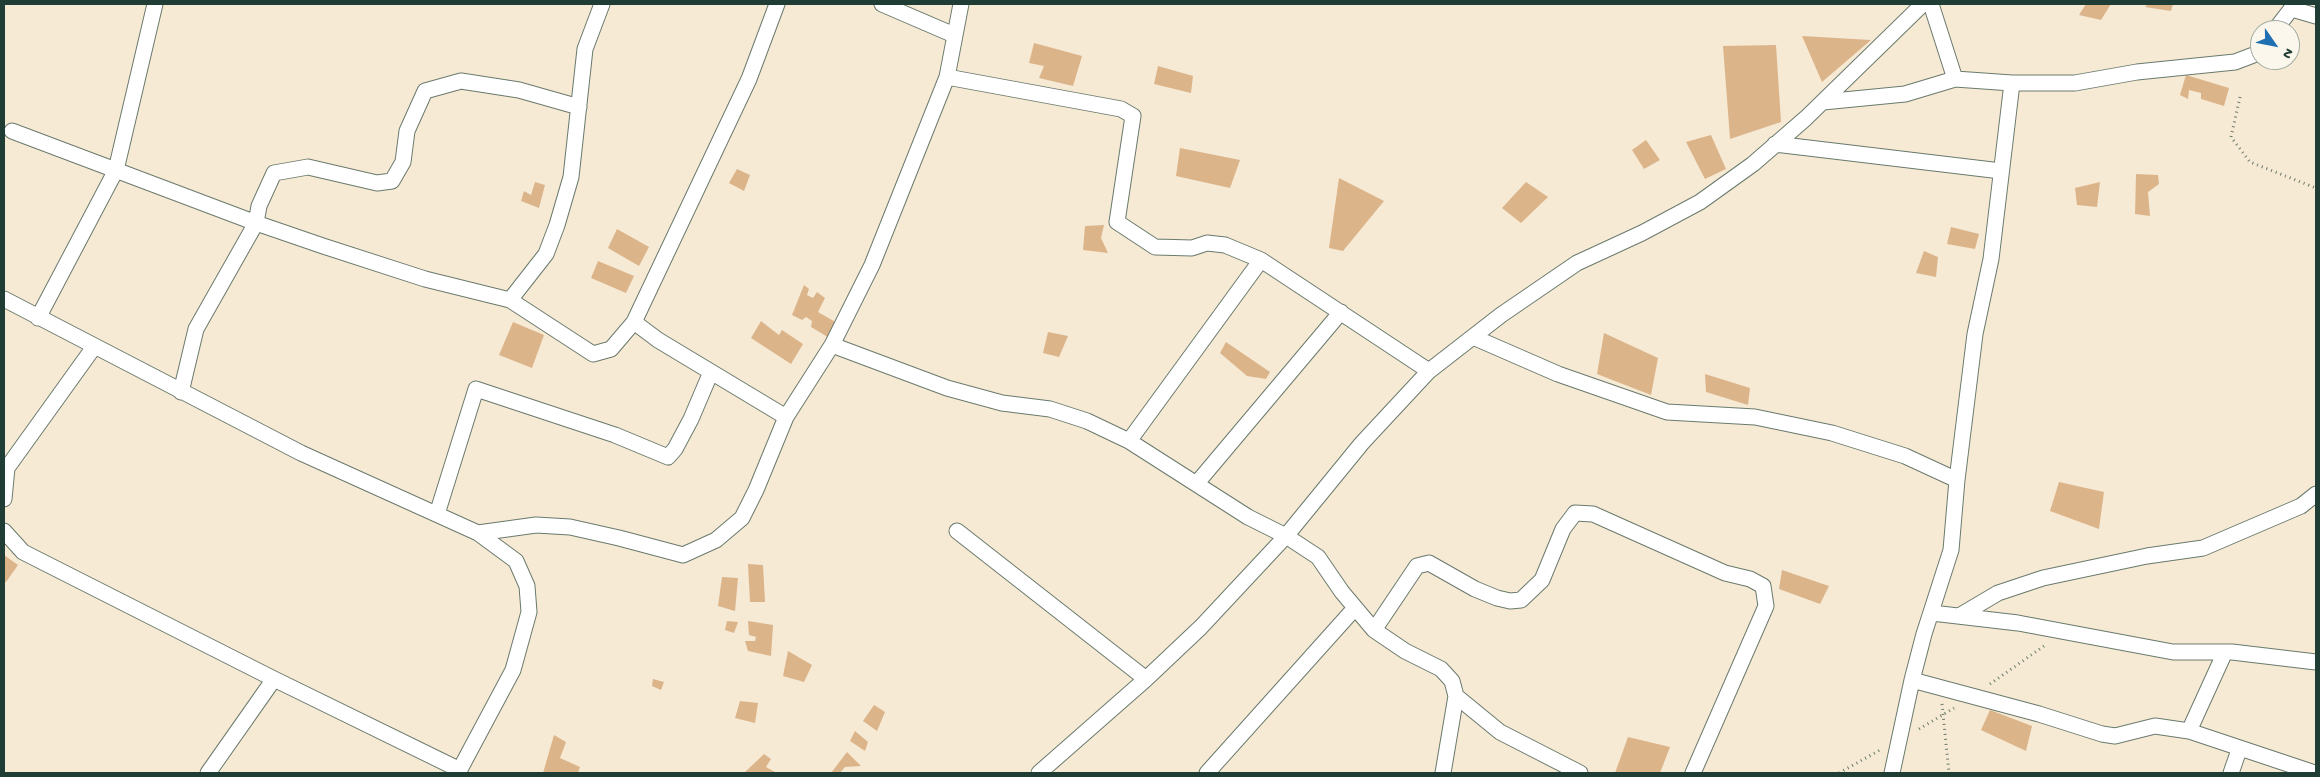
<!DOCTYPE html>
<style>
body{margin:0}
#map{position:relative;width:2320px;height:777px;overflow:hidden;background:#f6ead5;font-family:"Gochi Hand",sans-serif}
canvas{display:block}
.frame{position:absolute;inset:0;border:5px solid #1f3d34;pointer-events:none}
.north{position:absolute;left:2250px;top:20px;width:50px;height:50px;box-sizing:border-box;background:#fbf7ec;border:1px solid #a3ada2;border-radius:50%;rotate:123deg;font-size:14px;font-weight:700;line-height:20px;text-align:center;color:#1f3d34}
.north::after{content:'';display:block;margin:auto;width:18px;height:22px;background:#1f6fb2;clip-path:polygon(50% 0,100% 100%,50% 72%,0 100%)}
</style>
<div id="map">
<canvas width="2320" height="777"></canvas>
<div class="frame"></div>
<div class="north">N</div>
</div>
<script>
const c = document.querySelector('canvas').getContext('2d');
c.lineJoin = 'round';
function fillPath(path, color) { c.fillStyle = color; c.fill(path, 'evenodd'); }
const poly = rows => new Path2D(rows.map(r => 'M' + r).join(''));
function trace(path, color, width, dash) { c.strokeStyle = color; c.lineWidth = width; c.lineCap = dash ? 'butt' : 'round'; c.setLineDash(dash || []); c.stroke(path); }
const building = poly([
 [2086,4,2111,4,2101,20,2079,15],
 [2148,4,2173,4,2171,11,2145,7],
 [1802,36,1871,40,1822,82],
 [1034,43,1082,56,1073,86,1039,78,1044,66,1029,63],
 [1776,45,1781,122,1730,139,1723,46],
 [1158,66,1193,76,1191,93,1154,84],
 [2186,75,2229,88,2224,106,2201,99,2201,93,2189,90,2188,99,2180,95],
 [1711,135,1726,169,1705,179,1686,142],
 [1646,140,1660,160,1644,169,1632,150],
 [1180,148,1240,160,1230,188,1176,176],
 [737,169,750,175,744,191,729,183],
 [2136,174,2158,175,2159,184,2148,192,2150,216,2135,214],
 [1339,178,1384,201,1343,251,1329,248],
 [535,182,545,185,539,208,521,201,524,191,531,195],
 [1526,182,1548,197,1521,223,1502,208],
 [2100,182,2097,207,2077,205,2075,188],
 [1104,225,1101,238,1108,253,1083,250,1085,226],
 [1951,227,1979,234,1975,249,1947,244],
 [617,229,649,247,639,266,608,248],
 [1924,251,1938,257,1936,277,1916,273],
 [598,261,634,276,626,293,591,278],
 [804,285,809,289,807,295,813,298,817,292,825,298,818,312,839,324,831,339,811,327,812,321,806,317,802,320,792,315],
 [761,321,779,335,782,330,803,344,791,364,751,338],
 [513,322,544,335,532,368,499,355],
 [1048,332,1068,336,1059,357,1043,353],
 [1604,333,1658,358,1651,395,1597,374],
 [1226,342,1270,372,1266,379,1247,376,1220,353],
 [1705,374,1750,388,1748,405,1706,392],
 [2059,482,2104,492,2099,529,2050,511],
 [4,555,18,565,6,582,4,581],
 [748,564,763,565,765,602,750,602],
 [1782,570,1829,586,1820,604,1779,589],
 [722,577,738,578,735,611,718,606],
 [727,621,738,622,734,633,725,630],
 [748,621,773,625,771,656,748,651,745,641,755,641,756,637,749,635],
 [788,651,812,665,804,682,783,676],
 [653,679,664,682,661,690,652,686],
 [740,701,758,703,755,723,735,718],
 [874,705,885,712,877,731,863,721],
 [1990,710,2032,726,2026,751,1981,730],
 [855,731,868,742,865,751,850,741],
 [554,735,566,742,560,758,580,767,578,773,543,773],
 [1628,737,1670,747,1660,773,1615,773],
 [847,752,861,766,845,767,840,773,831,773],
 [764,754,771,759,766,767,777,773,744,773]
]);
const path = poly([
 [2240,97,2231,137,2250,162,2316,188],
 [1990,684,2044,646],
 [1942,704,1949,773],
 [1919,729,1954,708],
 [1839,773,1880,750]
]);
const minor = poly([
 [882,4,954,35],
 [1931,4,1955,79],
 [2292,9,2316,16],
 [2275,30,2295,4],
 [947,77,1121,109,1133,116,1117,222,1155,247,1192,248,1207,243,1225,245,1261,260,1429,371],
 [1823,102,1905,94,1955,79,2012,83,2075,83,2137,72,2235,62,2256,54,2260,49],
 [12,131,256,223,323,246,425,279,510,300,593,354,611,349,634,322,658,340,786,417],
 [1775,144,2001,171],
 [4,299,301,453,478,533,516,561,527,586,529,612,513,670,458,773],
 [510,300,546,254,557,225,571,177,585,49,602,4],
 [38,318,116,170,155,4],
 [634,322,749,79,777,4],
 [1473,337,1558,374,1667,412,1755,417,1832,433,1905,456,1957,480],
 [832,345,947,388,1002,403,1050,409,1087,421,1129,441,1248,517,1286,536,1318,557,1342,592,1374,630,1405,651,1441,669,1452,681,1456,696,1443,773],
 [181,392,196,329,256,223,259,206,274,173,308,167,377,183,392,181,403,162,407,131,425,91,461,81,519,90,579,107],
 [1129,441,1261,260],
 [1197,483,1341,312],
 [4,499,7,468,94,347],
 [437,514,476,389,615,435,668,457,675,449,691,419,711,372],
 [4,531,23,552,274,679,460,770],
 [957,531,1146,679],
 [478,533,536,525,570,527,619,538,683,555,716,540,742,518,756,490,786,417,832,345,872,265,947,77,961,4],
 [1932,613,2018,623,2173,652,2232,652,2316,662],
 [1959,616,1998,593,2043,578,2147,556,2203,548,2301,506,2316,494],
 [1374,630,1417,566,1429,563,1475,589,1497,598,1510,601,1521,600,1542,580,1563,529,1575,513,1593,514,1725,573,1750,579,1763,586,1766,606,1693,773],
 [1912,680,2039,714,2102,734,2115,736,2155,726,2189,731,2315,773],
 [1456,696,1500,732,1580,773],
 [2189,731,2225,652],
 [208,773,274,679],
 [1039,773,1146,679,1201,627,1286,536,1362,443,1429,371,1501,315,1577,263,1642,233,1700,202,1753,164,1806,118,1923,4],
 [1207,773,1355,608],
 [1892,773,1912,680,1924,634,1951,550,1957,480,1975,334,1991,259,2012,83],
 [2231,773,2239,750]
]);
fillPath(building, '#dcb48a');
trace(minor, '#6a7a6c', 17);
trace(path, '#6a7a6c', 3, [1, 4]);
trace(minor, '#fff', 15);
</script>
